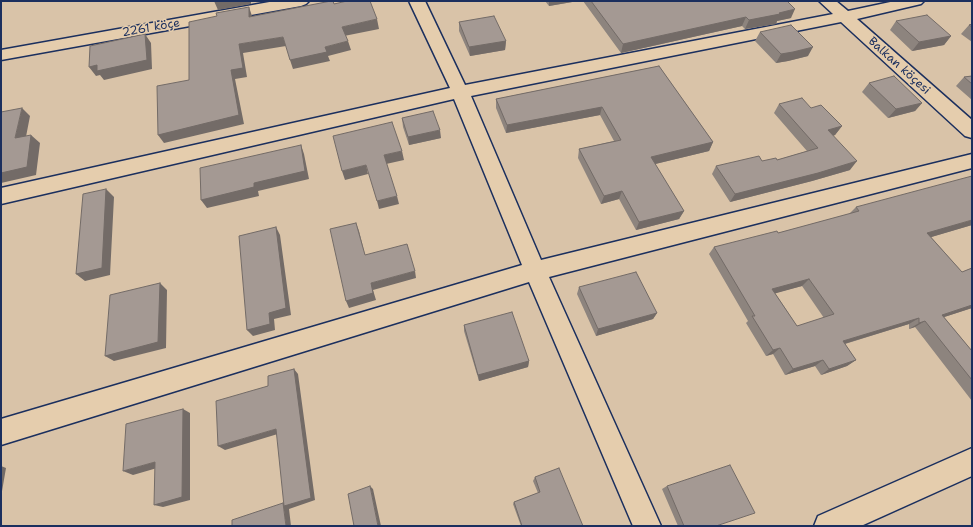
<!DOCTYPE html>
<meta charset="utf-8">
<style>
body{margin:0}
#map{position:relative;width:973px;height:527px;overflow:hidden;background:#d9c3a8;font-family:"Shantell Sans",sans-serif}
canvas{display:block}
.frame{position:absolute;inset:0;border:2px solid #1b2f5e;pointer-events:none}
</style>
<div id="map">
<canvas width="973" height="527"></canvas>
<div class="frame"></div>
</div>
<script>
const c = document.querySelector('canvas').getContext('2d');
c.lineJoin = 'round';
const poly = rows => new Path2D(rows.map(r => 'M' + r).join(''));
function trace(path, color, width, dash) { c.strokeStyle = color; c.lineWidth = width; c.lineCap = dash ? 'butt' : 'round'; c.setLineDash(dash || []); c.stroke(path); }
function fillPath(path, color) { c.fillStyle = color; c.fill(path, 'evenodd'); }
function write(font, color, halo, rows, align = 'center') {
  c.font = font + ' "Shantell Sans",sans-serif'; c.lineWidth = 3; c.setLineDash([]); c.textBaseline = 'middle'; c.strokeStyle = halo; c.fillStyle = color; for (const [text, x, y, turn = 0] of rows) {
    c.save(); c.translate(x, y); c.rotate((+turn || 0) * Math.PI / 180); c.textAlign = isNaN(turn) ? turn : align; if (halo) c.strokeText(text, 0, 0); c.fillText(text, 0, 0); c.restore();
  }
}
const minor = poly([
 [275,1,309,1,306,4,301,6,1,60,1,50,275,1],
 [409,1,425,1,465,85,833,14,819,1,836,1,848,11,895,1,924,1,921,4,857,19,972,120,972,138,965,136,841,22,471,96,541,260,972,154,972,168,549,277,661,526,633,526,529,282,1,445,1,419,522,265,454,99,1,204,1,188,450,88,409,1],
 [972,448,972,476,861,526,814,526,818,516,972,448]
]);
const wall = poly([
 [545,1,578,1,549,6],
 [583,1,787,1,791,18,777,21,776,24,745,29,742,26,621,53],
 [896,21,951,36,944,45,912,51,890,30],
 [459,22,506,41,505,50,470,56,459,31],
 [972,24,972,42,961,34,969,25],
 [760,32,808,56,788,61,776,63,755,41],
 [659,66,713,142,709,151,655,164,684,211,679,219,636,230,619,199,601,204,578,158,579,149,614,141,600,115,506,133,496,108,496,99],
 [972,76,972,100,956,86,964,77],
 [869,83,922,103,915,111,888,118,862,92],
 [779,104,811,108,842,126,835,135,833,136,850,170,812,181,730,202,712,174,716,166,777,160,807,151,774,113],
 [402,118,441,138,409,145,403,127],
 [856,207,972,225,931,237,962,272,972,268,972,308,944,317,972,351,972,401,915,327,909,329,909,324,845,344,856,360,847,366,821,375,815,366,785,375,773,354,766,356,746,323,748,321,709,254,714,247,778,233,849,214],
 [802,286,824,318,797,326,775,293],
 [579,287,657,313,653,319,596,336,577,294],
 [464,325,529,361,528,367,479,381,464,331],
 [535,477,583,526,521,526,513,504,514,502,538,493,533,481],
 [667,486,716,526,678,526,662,489]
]);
const shadedWall = poly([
 [214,1,251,1,251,4,218,10],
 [549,1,578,1,549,6],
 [249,7,252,16,253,26,249,17],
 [795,9,791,18,777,21,776,24,745,29,749,20],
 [746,17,742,26,621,53,623,44],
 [377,19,379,29,344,36,342,27],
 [145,34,151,43,152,69,104,80,100,75,96,76,89,67],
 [951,36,944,45,912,51,919,42],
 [283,37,286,46,243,53,247,77,235,79,244,124,164,143,158,135,239,44],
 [348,41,351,50,328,56,330,61,293,69,290,60,325,47],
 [506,41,505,50,470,56,469,47],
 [813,47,808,56,788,61,776,63,781,54],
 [922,103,915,111,888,118,896,109],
 [602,107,600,115,506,133,507,125],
 [22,108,30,116,24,147,15,138],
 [842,126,835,135,821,139,828,130],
 [440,130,441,138,409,145,408,137],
 [31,135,40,143,36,175,1,183,1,173],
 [713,142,709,151,647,166,651,157],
 [301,145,304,154,309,179,258,191,259,196,207,208,201,200,254,183],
 [402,151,404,160,386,164,384,155],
 [857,161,850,170,812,181,730,202,735,194],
 [366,165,368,174,345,180,342,171],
 [106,189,114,197,110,275,85,281,76,274],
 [622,191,619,199,601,204,604,196],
 [397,196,399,204,379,209,377,201],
 [684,211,679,219,636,230,639,222],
 [972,220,972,225,918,241,927,233],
 [356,223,359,231,367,263,365,255],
 [276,227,280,235,291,315,274,319,275,330,253,336,247,330,269,313],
 [415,271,416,278,373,290,376,300,349,308,346,301,371,283],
 [809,279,802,286,766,296,772,289],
 [160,283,167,290,166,348,114,361,105,356],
 [972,305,972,308,932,321,942,315],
 [657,313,653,319,596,336,598,329],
 [919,318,909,324,834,347,843,341],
 [925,321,915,327,909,329,919,323],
 [780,348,773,354,766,356,773,350],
 [823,360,815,366,785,375,793,369],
 [856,360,847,366,821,375,829,369],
 [529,361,528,367,479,381,478,375],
 [294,369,298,374,315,500,289,509,291,526,286,526,283,503,288,505],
 [183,409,190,413,190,500,163,507,154,505],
 [276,429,281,433,225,450,218,446],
 [155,462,164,466,133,475,123,471],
 [1,466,6,468,1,497],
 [370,486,373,489,381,526,378,526]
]);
const building = poly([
 [331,1,333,1,334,4,347,1,370,1,377,19,342,27,348,41,325,47,327,52,290,60,283,37,239,44,243,68,231,70,239,115,158,135,157,86,189,80,189,22,217,16,216,13,249,7,249,17,331,1],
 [591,1,787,1,795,9,779,13,780,14,749,20,746,17,623,44,591,1],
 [927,15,951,36,919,42,896,21,927,15],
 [494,16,506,41,469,47,459,22,494,16],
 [972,24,972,27,969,25,972,24],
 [791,25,813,47,793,52,781,54,760,32,791,25],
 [145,34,147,60,97,71,97,65,89,67,90,46,145,34],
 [659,66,713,142,651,157,684,211,639,222,622,191,604,196,579,149,621,140,602,107,507,125,496,99,659,66],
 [894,76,922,103,896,109,869,83,894,76],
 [972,76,972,84,964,77,972,76],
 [802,98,811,108,821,105,842,126,828,130,857,161,818,173,735,194,716,166,759,156,762,161,776,158,777,160,818,148,779,104,802,98],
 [22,108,15,138,31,135,27,167,1,173,1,112,22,108],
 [433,111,440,130,408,137,402,118,433,111],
 [392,122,402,151,384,155,397,196,377,201,366,165,342,171,333,136,392,122],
 [301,145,305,171,254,183,254,187,201,200,200,168,301,145],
 [972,176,972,220,927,233,962,272,972,268,972,305,942,315,972,351,972,380,925,321,919,323,919,318,843,341,856,360,829,369,823,360,793,369,780,348,773,350,752,316,755,316,714,247,777,231,778,233,859,211,856,207,972,176],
 [809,279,834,314,797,326,772,289,809,279],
 [106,189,102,268,76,274,83,194,106,189],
 [356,223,365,255,407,244,415,271,371,283,373,293,346,301,330,229,356,223],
 [276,227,286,308,269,313,270,324,247,330,239,236,276,227],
 [636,272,657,313,598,329,579,287,636,272],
 [160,283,158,342,105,356,110,295,160,283],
 [512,312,529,361,478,375,464,325,512,312],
 [294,369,311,498,284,506,276,429,218,446,216,401,268,386,268,376,294,369],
 [183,409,182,497,154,505,155,462,123,471,126,424,183,409],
 [730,465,755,513,716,526,684,526,667,486,730,465],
 [559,468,583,526,522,526,514,502,540,492,535,477,559,468],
 [370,486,378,526,354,526,348,494,370,486],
 [283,503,286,526,232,526,232,520,283,503]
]);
const farStreetnames = [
 ["2261 köçe",151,28,-10],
 ["Balkan köçesi",899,66,42]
];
trace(minor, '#1b2f5e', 3);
fillPath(minor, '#e5cdad');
fillPath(wall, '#8d847e');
fillPath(shadedWall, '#736b67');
fillPath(building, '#a49993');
trace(building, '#736b67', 1);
write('12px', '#1b2f5e', '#e5cdad', farStreetnames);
</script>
